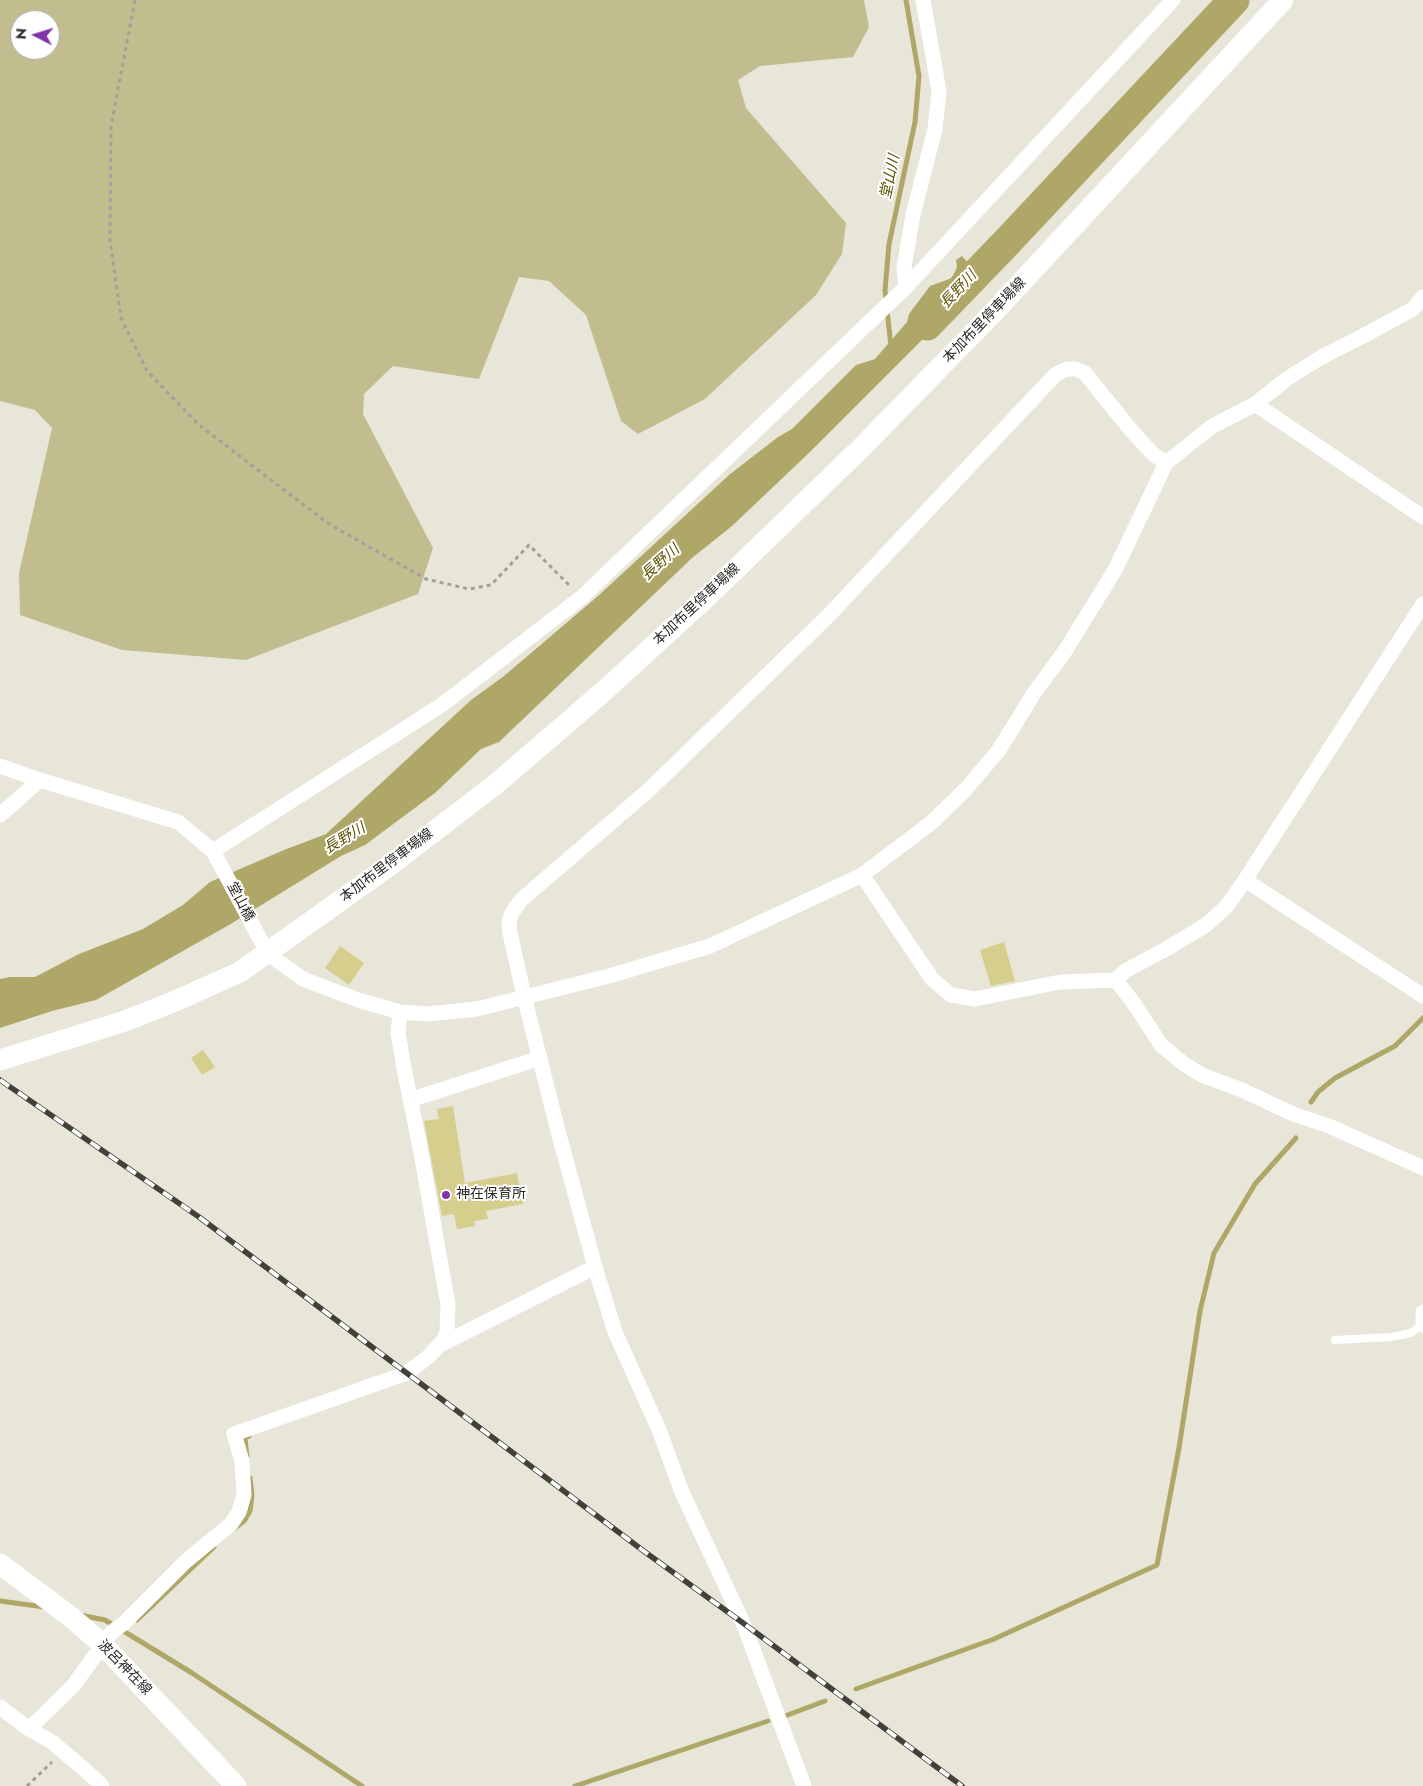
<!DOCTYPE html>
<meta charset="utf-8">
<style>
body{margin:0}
#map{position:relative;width:1423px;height:1786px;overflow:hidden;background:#e7e6d8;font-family:Jost,sans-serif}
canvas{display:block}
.north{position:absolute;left:10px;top:10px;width:50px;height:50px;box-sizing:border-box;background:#fff;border:1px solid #aaa9a7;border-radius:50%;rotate:275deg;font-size:14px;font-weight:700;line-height:20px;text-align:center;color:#2a2924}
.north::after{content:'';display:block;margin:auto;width:18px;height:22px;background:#8235a7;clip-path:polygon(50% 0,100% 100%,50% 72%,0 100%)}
</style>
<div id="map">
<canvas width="1423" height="1786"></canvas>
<div class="north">N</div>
</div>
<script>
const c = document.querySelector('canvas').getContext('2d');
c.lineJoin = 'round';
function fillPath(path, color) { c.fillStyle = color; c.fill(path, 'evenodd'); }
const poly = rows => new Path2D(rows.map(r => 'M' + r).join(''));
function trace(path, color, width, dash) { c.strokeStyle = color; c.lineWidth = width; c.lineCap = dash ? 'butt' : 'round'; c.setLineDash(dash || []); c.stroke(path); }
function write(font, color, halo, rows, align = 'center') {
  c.font = font + ' Jost,"Noto Sans JP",sans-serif'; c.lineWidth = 4; c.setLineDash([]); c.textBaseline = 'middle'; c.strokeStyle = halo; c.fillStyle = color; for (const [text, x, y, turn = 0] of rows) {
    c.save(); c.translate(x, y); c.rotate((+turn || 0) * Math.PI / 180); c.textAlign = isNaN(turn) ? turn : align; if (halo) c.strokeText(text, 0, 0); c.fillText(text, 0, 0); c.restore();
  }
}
const green = poly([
 [0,0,864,0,869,27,853,57,760,66,738,80,746,108,846,223,842,254,816,295,705,399,638,434,621,421,586,315,549,281,519,277,479,379,393,366,364,394,363,414,433,548,418,594,246,660,122,650,20,615,19,573,52,428,35,410,0,401],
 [20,20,50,20,50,50,20,50]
]);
const water = poly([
 [962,256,973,269,956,286,956,306,811,451,732,526,692,558,499,742,481,749,435,793,365,845,341,856,229,925,96,1000,52,1011,0,1028,0,979,10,977,35,977,79,954,143,929,183,905,210,882,284,850,326,834,471,700,504,676,598,596,729,475,778,437,792,429,856,365,875,359,907,322,909,314,930,286,952,278,957,267,956,260]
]);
const stream = poly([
 [891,347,885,290,889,244,915,122,919,76,906,0],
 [1311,1102,1318,1092,1335,1078,1395,1046,1423,1018],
 [247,1457,245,1438,249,1436],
 [235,1528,244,1521,250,1511,252,1495,250,1478],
 [0,1601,44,1607],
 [80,1615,105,1620,125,1632,192,1673,362,1786],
 [137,1620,214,1547],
 [856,1689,994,1639,1157,1565,1179,1448,1200,1311,1214,1253,1255,1184,1296,1138],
 [785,1716,825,1701],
 [575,1786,768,1721]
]);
const river = poly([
 [927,325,1007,242,1234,0]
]);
const building = poly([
 [1004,942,1015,981,991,986,980,950],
 [340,946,364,963,349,985,325,968],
 [203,1050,215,1067,202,1075,191,1058],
 [453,1106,465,1183,517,1173,523,1204,486,1211,488,1219,474,1221,475,1226,457,1229,454,1214,442,1216,424,1121,439,1119,437,1109]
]);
const path = poly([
 [135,0,111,126,110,240,121,318,147,371,199,425,329,524,426,579,469,589,491,585,529,545,570,586],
 [27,1786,52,1762]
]);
const lane = poly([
 [1335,1340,1391,1337,1411,1333,1422,1324]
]);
const street = poly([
 [906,287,904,267,913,215,935,129,939,91,923,0],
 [1255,404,1423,517],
 [0,766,40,780,178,822,213,851,268,954,303,979,358,1000,400,1012,427,1014,477,1009,609,976,710,946,862,875,931,823,965,790,999,750,1034,693,1065,651,1115,570,1166,463,1211,427,1255,404,1288,378,1320,358,1361,337,1413,309,1423,297],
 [0,815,40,780],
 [213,851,443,704,582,597,906,287,1173,0],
 [862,875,932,979,951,995,975,999,1060,982,1116,980,1125,971,1168,948,1206,925,1227,906,1245,880,1423,604],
 [1245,880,1423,996],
 [1116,980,1135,1005,1161,1045,1184,1064,1202,1075,1242,1090,1293,1114,1329,1126,1423,1168],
 [410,1100,540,1058],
 [1423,1312,1423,1325],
 [440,1345,595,1267],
 [0,1707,29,1729,52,1742,85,1770,102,1786],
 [29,1729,73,1686,112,1632,124,1623,185,1562,231,1524,239,1512,244,1495,242,1461,234,1434,407,1373,428,1357,443,1341,447,1332,448,1305,420,1147,405,1074,398,1033,400,1012],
 [804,1786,743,1623,681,1490,660,1432,615,1332,595,1267,558,1131,524,996,510,933,509,921,512,913,521,900,650,789,828,616,1056,374,1067,369,1076,369,1085,373,1130,429,1153,454,1166,463]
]);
const secondary = poly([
 [0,1060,125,1021,173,1002,240,972,389,866,496,784,604,691,709,595,861,448,992,314,1283,0],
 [0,1564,71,1617,102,1644,236,1786]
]);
const rail = poly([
 [0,1080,199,1217,645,1552,743,1623,962,1786]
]);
const markers = [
 [446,1195,5,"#8235a7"]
];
const streetNames = [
 ["本加布里停車場線",985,321,-46],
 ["本加布里停車場線",697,605,-43],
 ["本加布里停車場線",387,866,-37],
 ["堂山橋",240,902,62],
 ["波呂神在線",124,1668,46]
];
const poiNames = [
 ["神在保育所",456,1195]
];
const waterNames = [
 ["堂山川",891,177,-78],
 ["長野川",959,290,-47],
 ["長野川",661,563,-42],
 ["長野川",345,839,-31]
];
fillPath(green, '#c2bd8e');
fillPath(water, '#afa768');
trace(stream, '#afa768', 5);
trace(river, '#afa768', 31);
fillPath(building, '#d5ce8d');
trace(path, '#a2a197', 3, [4, 4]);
trace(lane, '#fff', 8);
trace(street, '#fff', 15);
trace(secondary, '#fff', 21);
trace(rail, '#41403a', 5.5);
trace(rail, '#fff', 4, [11]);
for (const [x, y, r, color] of markers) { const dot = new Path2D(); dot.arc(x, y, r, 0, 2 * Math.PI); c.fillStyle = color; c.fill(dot); trace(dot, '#fff', 2); }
write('14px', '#2a2924', '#fff', streetNames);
write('14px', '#2a2924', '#fff', poiNames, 'left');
write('italic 15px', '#5e5505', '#fff', waterNames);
</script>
